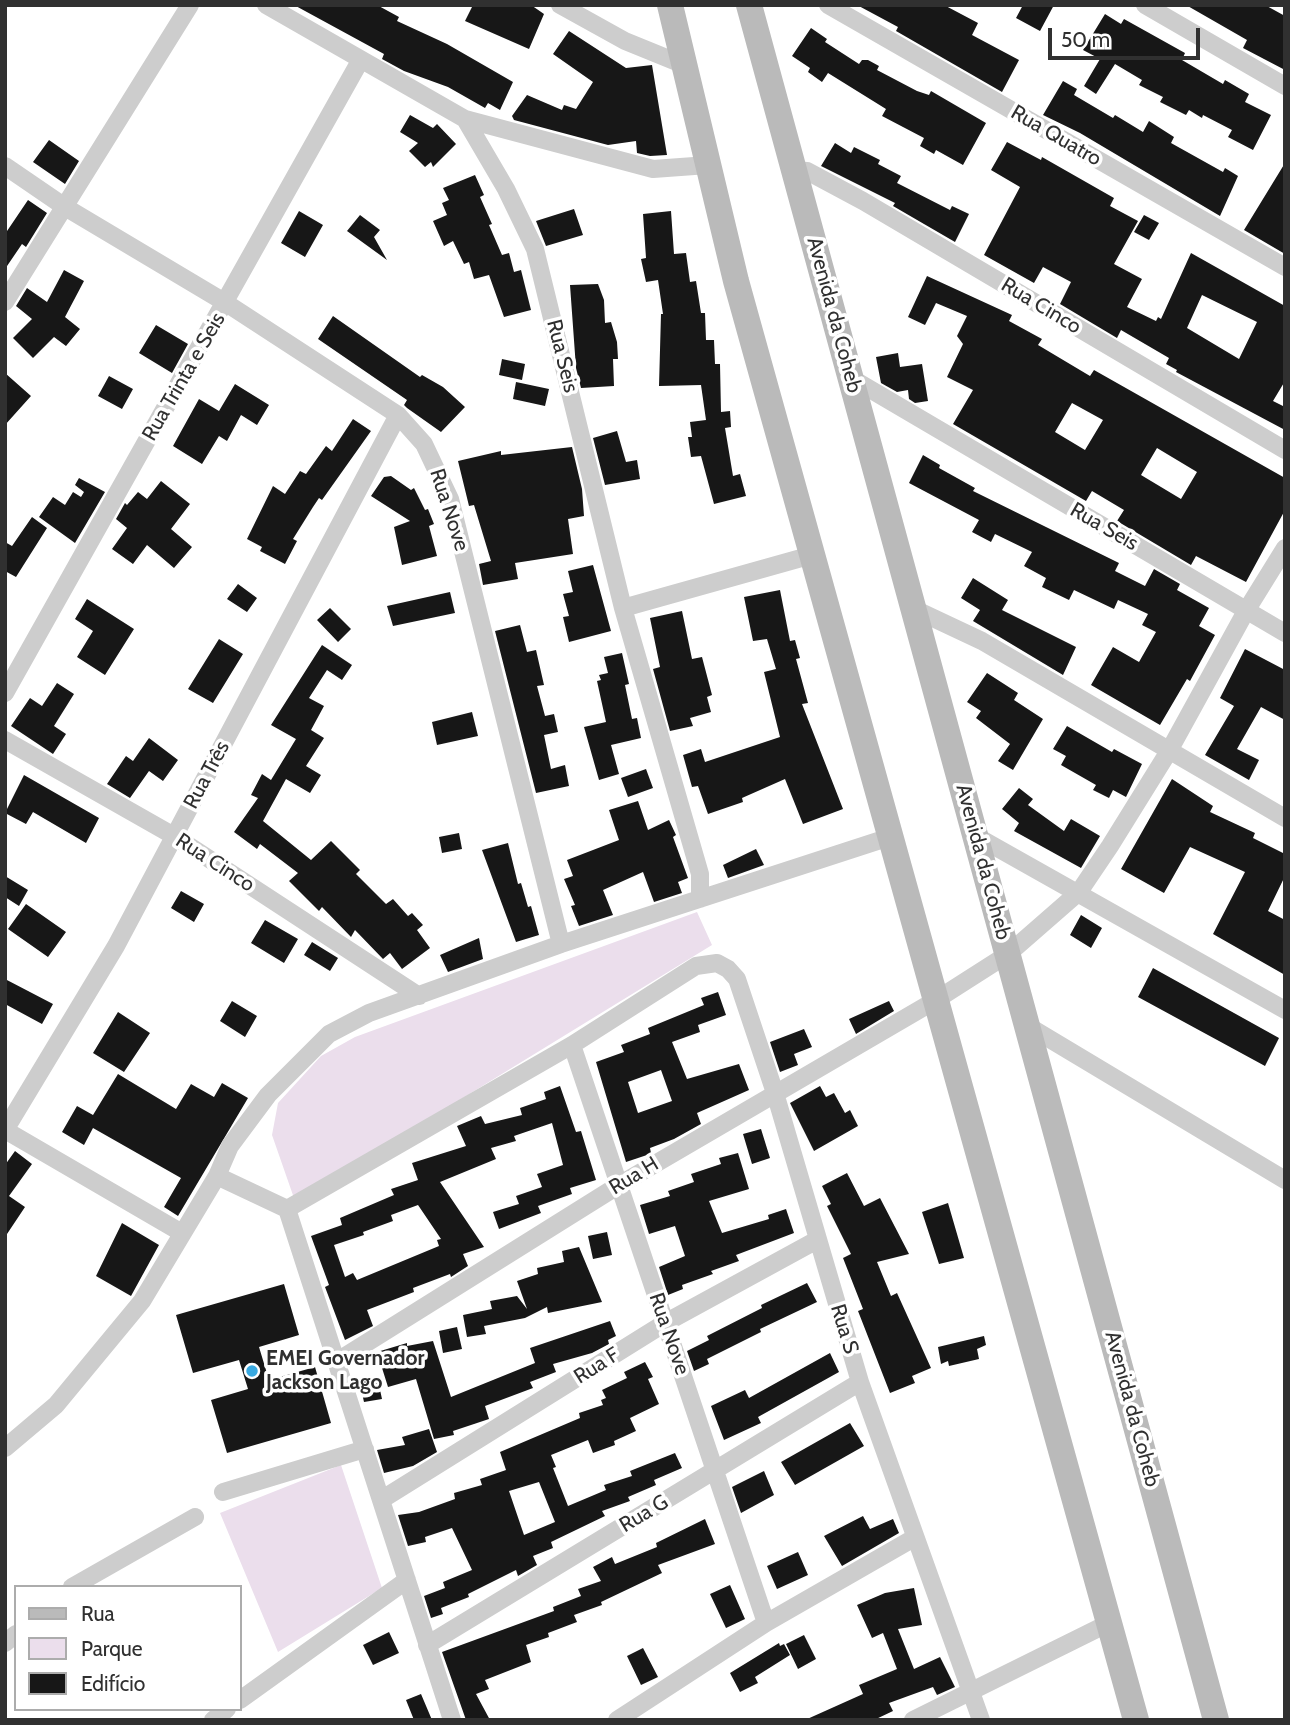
<!DOCTYPE html>
<meta charset="utf-8">
<style>
body{margin:0}
#map{position:relative;width:1290px;height:1725px;overflow:hidden;background:#fff;font-family:Cabin,sans-serif}
canvas{display:block}
.frame{position:absolute;inset:0;border:7px solid #303030;pointer-events:none}
.legend{position:absolute;left:14px;top:1585px;width:228px;height:126px;box-sizing:border-box;background:#fff;border:2px solid #acacac;margin:0;padding:9px 12px;list-style:none;font-size:21px;color:#303030}
.legend li{display:flex;align-items:center;gap:14px;height:35px}
.legend b{width:35px;border:2px solid #acacac}
.scale{position:absolute;left:1048px;top:28px;width:152px;height:32px;box-sizing:border-box;border:4px solid #303030;border-top:0;padding-left:9px;font-size:21px;line-height:24px;white-space:nowrap;color:#303030;-webkit-text-stroke:5px #fff;paint-order:stroke}
</style>
<div id="map">
<canvas width="1290" height="1725"></canvas>
<div class="frame"></div>
<ul class="legend">
<li><b style="height:9px;background:#bababa"></b>Rua</li>
<li><b style="height:19px;background:#ebdeec"></b>Parque</li>
<li><b style="height:19px;background:#171717"></b>Edifício</li>
</ul>
<div class="scale">50 m</div>
</div>
<script>
const c = document.querySelector('canvas').getContext('2d');
c.lineJoin = 'round';
function fillPath(path, color) { c.fillStyle = color; c.fill(path, 'evenodd'); }
const poly = rows => new Path2D(rows.map(r => 'M' + r).join(''));
function trace(path, color, width, dash) { c.strokeStyle = color; c.lineWidth = width; c.lineCap = dash ? 'butt' : 'round'; c.setLineDash(dash || []); c.stroke(path); }
function write(font, color, halo, rows, align = 'center') {
  c.font = font + ' Cabin,sans-serif'; c.lineWidth = 7; c.setLineDash([]); c.textBaseline = 'middle'; c.strokeStyle = halo; c.fillStyle = color; for (const [text, x, y, turn = 0] of rows) {
    c.save(); c.translate(x, y); c.rotate((+turn || 0) * Math.PI / 180); c.textAlign = isNaN(turn) ? turn : align; if (halo) c.strokeText(text, 0, 0); c.fillText(text, 0, 0); c.restore();
  }
}
const green = poly([
 [697,912,712,945,295,1201,272,1135,278,1103,321,1056,355,1037],
 [341,1465,382,1588,278,1652,220,1513]
]);
const building = poly([
 [294,5,377,5,399,17,397,21,447,44,513,82,500,110,488,103,485,108,448,87,404,71,382,59,384,54],
 [473,5,531,5,544,14,529,49,465,21],
 [857,5,944,5,978,23,972,35,1019,60,1002,92,896,31,898,27],
 [1023,5,1054,5,1040,31,1016,18],
 [1186,5,1265,5,1285,16,1285,70,1243,48,1247,40],
 [1105,14,1121,24,1124,19,1185,53,1182,60,1223,84,1225,80,1249,94,1245,102,1271,115,1253,150,1228,137,1232,130,1203,115,1202,118,1189,110,1186,115,1160,102,1163,97,1139,85,1142,80,1115,64,1096,94,1084,86,1100,59,1083,50],
 [811,28,827,39,825,42,859,64,862,60,868,60,879,66,877,70,917,91,929,95,931,91,986,123,963,165,936,150,934,154,920,146,924,138,882,116,886,109,828,73,822,82,808,72,810,68,792,56],
 [569,31,626,68,652,65,667,155,650,156,637,153,636,141,608,145,514,120,512,116,527,95,562,110,564,105,576,109,593,82,553,54],
 [1063,81,1077,89,1074,95,1113,118,1115,115,1143,132,1149,121,1174,137,1171,143,1223,172,1225,168,1238,176,1220,216,1080,133,1043,115],
 [410,115,433,128,437,124,456,144,433,167,431,162,425,167,409,151,418,143,400,132],
 [49,140,79,161,65,184,33,162],
 [1007,142,1041,160,1042,157,1114,198,1110,206,1138,221,1114,264,1142,279,1127,307,1156,321,1158,317,1161,319,1191,253,1285,306,1285,381,1273,401,1285,407,1285,430,1176,372,1177,370,1166,364,1169,358,1121,330,1117,338,1060,304,1071,282,1043,267,1034,283,984,255,1020,187,991,170],
 [1202,295,1257,322,1239,359,1187,328],
 [835,143,851,153,854,147,880,160,878,164,901,176,897,183,950,210,952,206,969,214,955,242,893,206,895,203,821,166],
 [1285,163,1285,254,1244,230],
 [475,175,484,195,480,197,492,224,489,225,502,255,509,253,514,272,521,270,531,310,504,317,489,275,474,279,469,262,464,264,453,241,444,246,433,221,447,215,442,203,449,200,443,188],
 [28,200,47,213,26,247,22,244,5,269,5,234],
 [574,209,583,235,546,246,536,221],
 [299,211,323,225,305,257,281,243],
 [671,211,674,254,686,253,690,282,696,281,701,313,705,313,706,340,714,340,715,364,720,364,721,412,730,411,731,427,725,428,733,476,740,474,746,496,714,504,701,456,691,457,688,437,692,437,690,422,706,420,701,385,659,386,661,314,663,314,658,280,646,282,641,259,646,258,643,214],
 [360,215,380,230,374,237,387,260,347,231],
 [1144,215,1159,223,1149,240,1134,232],
 [64,270,84,281,65,317,80,329,66,346,54,337,33,358,13,338,32,319,16,306,27,288,47,302],
 [927,276,1012,315,1009,321,1042,339,1038,345,1090,376,1094,370,1285,478,1285,510,1246,582,1196,556,1191,565,1117,521,1124,510,1092,491,1086,501,953,424,973,390,947,377,963,344,957,336,967,316,936,303,925,325,908,317],
 [1072,403,1103,420,1085,450,1055,432],
 [1157,448,1197,472,1181,499,1141,475],
 [598,284,604,300,605,323,611,322,617,342,618,359,613,359,614,386,581,388,576,368,570,285],
 [333,316,420,377,422,375,443,387,465,407,441,432,407,408,404,405,407,400,318,339],
 [156,325,188,344,172,373,139,353],
 [898,353,900,367,922,364,928,401,915,403,909,399,908,390,897,392,881,383,876,357],
 [502,359,525,364,522,380,499,375],
 [5,373,31,396,5,425],
 [109,376,133,389,122,409,98,396],
 [516,382,549,389,545,406,513,399],
 [235,384,269,405,257,425,241,415,227,441,219,436,202,464,173,446,199,399,219,411],
 [353,419,371,431,322,500,319,498,313,507,293,539,297,541,285,564,260,551,262,547,247,539,273,486,285,494,300,471,306,474,326,446,332,451],
 [617,431,626,462,637,460,640,479,605,485,593,438],
 [572,447,582,489,584,516,568,519,573,554,515,563,518,579,483,585,479,564,491,561,474,505,469,506,458,461,501,451,501,455],
 [923,455,940,465,939,468,975,488,973,491,1119,563,1115,571,1145,586,1154,569,1180,584,1177,590,1209,608,1199,626,1215,635,1190,681,1187,679,1160,725,1091,685,1113,647,1139,662,1156,632,1142,625,1148,614,1118,600,1114,609,1074,590,1069,600,1042,587,1046,578,1024,566,1032,552,995,534,991,542,972,532,979,520,909,483],
 [391,476,411,490,414,488,425,510,428,509,434,524,429,526,437,556,402,565,394,527,410,521,371,496,384,477],
 [79,478,105,492,75,543,39,517,53,497,65,505,73,492,81,497,84,492,75,485],
 [161,481,190,504,171,529,192,547,174,568,147,545,133,564,112,549,127,528,116,519,125,503,127,505,138,492,147,499],
 [32,517,47,528,16,577,5,571,5,542,12,546],
 [593,565,611,631,569,642,563,617,569,616,563,594,573,592,568,571],
 [973,578,1008,600,1002,610,1076,647,1063,675,973,621,980,610,961,598],
 [238,584,257,598,247,612,227,599],
 [780,590,790,641,795,640,800,658,796,659,808,703,802,704,843,809,803,824,785,779,742,798,743,802,708,814,698,786,692,787,683,755,701,749,705,762,780,737,764,672,776,669,767,639,753,641,744,597],
 [450,592,455,613,393,626,387,606],
 [87,599,134,629,105,675,77,657,93,631,75,619],
 [330,608,351,629,338,642,317,620],
 [682,611,692,659,702,657,712,695,707,697,711,712,690,718,693,726,670,731,653,669,660,667,650,618],
 [520,625,527,652,536,650,544,685,537,686,545,716,554,714,558,732,544,735,551,769,565,765,569,786,536,793,495,631],
 [219,639,243,654,213,703,188,689],
 [322,645,352,665,342,680,327,670,309,698,324,706,311,730,324,738,306,766,321,775,310,793,286,779,263,821,311,860,331,841,360,870,356,874,386,904,393,899,408,916,412,913,423,925,417,930,430,948,402,969,390,953,383,959,355,930,351,937,322,907,319,911,289,881,298,873,260,844,257,849,234,832,258,798,251,795,262,774,271,780,296,739,271,725],
 [1245,649,1285,670,1285,720,1261,707,1237,749,1259,760,1249,780,1205,755,1234,706,1220,698],
 [622,653,629,684,625,685,632,719,637,718,641,738,611,745,619,774,599,780,584,727,606,722,597,681,601,680,599,675,608,673,604,657],
 [987,673,1018,693,1014,700,1043,719,1013,770,998,761,1010,744,976,718,981,711,967,702],
 [57,683,74,694,54,726,66,734,53,754,11,726,30,698,42,706],
 [472,712,478,736,437,745,432,722],
 [1067,726,1112,752,1114,749,1142,764,1126,797,1113,790,1109,798,1093,790,1096,785,1061,765,1066,756,1053,749],
 [149,738,178,760,163,781,149,771,130,798,107,784,126,756,133,761],
 [646,769,653,788,628,797,621,778],
 [24,775,99,818,86,843,33,812,26,824,5,813],
 [1172,779,1213,806,1210,812,1255,833,1253,838,1285,854,1285,876,1268,911,1285,920,1285,975,1213,934,1245,872,1190,847,1164,893,1121,869],
 [1019,788,1033,799,1028,805,1064,831,1071,819,1100,836,1081,868,1014,831,1019,823,1002,809],
 [638,801,648,830,669,820,676,835,673,837,688,878,678,882,682,893,654,902,643,872,603,890,613,915,579,926,571,906,575,905,564,879,573,876,567,860,619,840,609,810],
 [459,833,462,849,442,853,439,837],
 [508,843,518,884,521,883,528,907,531,906,539,935,516,942,482,850],
 [756,849,764,865,728,878,723,865],
 [5,876,28,890,19,906,5,897],
 [181,891,204,904,194,922,171,908],
 [26,904,66,932,48,957,8,929],
 [1081,915,1102,928,1091,948,1070,935],
 [265,920,298,939,284,963,251,943],
 [479,938,483,959,448,972,440,955],
 [312,942,338,958,330,971,304,955],
 [1153,968,1279,1038,1265,1066,1138,997],
 [5,979,53,1004,42,1024,5,1004],
 [718,992,726,1015,698,1025,700,1032,672,1042,687,1079,739,1064,749,1090,697,1113,701,1124,674,1139,650,1148,651,1153,647,1155,626,1162,596,1062,624,1052,621,1045,650,1034,648,1028,704,1005,701,998],
 [661,1070,672,1101,638,1113,628,1082],
 [232,1001,257,1016,245,1037,220,1021],
 [889,1001,894,1011,856,1034,849,1019],
 [118,1012,150,1033,124,1072,93,1053],
 [804,1029,812,1047,794,1054,798,1065,780,1072,770,1042],
 [118,1074,176,1109,191,1084,214,1097,222,1083,248,1098,178,1216,164,1207,181,1178,93,1128,84,1145,62,1132,77,1106,93,1115],
 [560,1086,576,1132,581,1131,596,1180,570,1188,572,1194,538,1206,541,1213,499,1229,493,1212,519,1204,516,1196,542,1187,537,1174,563,1165,552,1123,514,1136,516,1141,491,1148,496,1159,440,1182,484,1247,463,1254,468,1266,451,1277,450,1274,413,1288,414,1292,367,1310,373,1326,345,1340,325,1287,329,1285,311,1236,342,1225,340,1218,394,1195,391,1189,418,1180,412,1163,466,1146,457,1126,481,1116,485,1124,522,1115,520,1108,546,1099,544,1092],
 [418,1205,441,1239,437,1240,439,1246,357,1280,353,1273,345,1277,334,1245,364,1235,363,1232,393,1221,391,1215],
 [820,1086,826,1097,834,1093,845,1113,850,1110,858,1126,814,1151,790,1103],
 [761,1129,770,1158,752,1164,743,1134],
 [15,1151,32,1164,9,1196,25,1207,5,1237,5,1165],
 [738,1153,749,1189,709,1201,722,1233,769,1219,768,1215,786,1209,794,1233,736,1255,739,1261,711,1271,713,1274,682,1285,683,1289,668,1295,659,1267,685,1256,675,1226,649,1234,640,1205,670,1196,668,1191,694,1182,691,1174,721,1164,719,1158],
 [847,1173,864,1206,880,1198,909,1254,877,1262,891,1296,897,1293,931,1368,912,1376,915,1383,890,1393,858,1311,863,1309,843,1258,851,1254,827,1206,831,1204,822,1186],
 [948,1203,964,1258,939,1264,922,1212],
 [122,1223,159,1245,131,1296,96,1276],
 [607,1232,612,1255,593,1259,588,1236],
 [579,1247,602,1302,548,1313,547,1307,525,1318,484,1326,486,1334,467,1337,463,1315,492,1309,490,1301,517,1296,527,1309,517,1281,538,1274,537,1268,564,1262,562,1251],
 [807,1283,817,1302,760,1329,761,1332,707,1359,709,1364,694,1371,687,1351,709,1340,707,1336,762,1308,761,1305],
 [284,1284,299,1335,259,1347,269,1380,315,1367,331,1423,227,1453,211,1400,248,1389,239,1360,193,1373,176,1315],
 [610,1321,616,1336,608,1340,609,1344,592,1353,553,1364,556,1372,530,1382,533,1388,485,1406,489,1419,453,1431,454,1435,434,1439,416,1379,388,1387,377,1352,407,1343,407,1346,433,1341,451,1397,535,1363,530,1348],
 [457,1327,462,1349,443,1353,439,1331],
 [984,1336,986,1345,977,1349,979,1359,949,1366,948,1361,941,1364,938,1347],
 [830,1353,839,1372,758,1417,761,1423,724,1440,711,1406,745,1390,749,1398],
 [645,1362,653,1377,648,1379,659,1404,630,1418,636,1431,614,1441,615,1445,593,1453,588,1440,551,1455,556,1467,553,1468,568,1506,606,1490,604,1485,632,1476,630,1471,675,1453,682,1468,654,1480,656,1485,628,1497,630,1501,602,1511,605,1516,551,1542,553,1548,533,1556,537,1565,518,1576,516,1570,468,1594,469,1597,441,1608,443,1614,431,1618,424,1596,445,1588,443,1582,472,1570,452,1528,425,1537,426,1542,408,1546,398,1515,419,1512,455,1499,454,1493,482,1485,480,1479,506,1470,500,1452,580,1418,579,1413,603,1405,601,1400,606,1398,602,1390,627,1378,624,1372],
 [539,1482,555,1522,524,1535,509,1491],
 [377,1376,382,1399,364,1402,359,1380],
 [850,1423,864,1446,795,1485,781,1462],
 [429,1429,437,1452,413,1466,384,1473,377,1450,405,1445,402,1437],
 [764,1471,774,1495,741,1513,732,1487],
 [863,1516,870,1529,893,1519,899,1533,842,1566,824,1536],
 [705,1519,715,1544,658,1565,662,1573,601,1602,602,1605,574,1615,577,1622,548,1633,549,1637,526,1645,531,1662,485,1680,489,1689,476,1694,490,1720,466,1720,442,1652,554,1611,553,1607,581,1596,578,1589,601,1581,593,1567,612,1557,615,1564,657,1547,656,1543],
 [798,1552,808,1575,777,1589,767,1566],
 [730,1585,745,1619,726,1628,710,1594],
 [914,1588,922,1625,898,1629,914,1669,940,1657,955,1687,937,1695,933,1687,889,1703,893,1711,874,1720,805,1720,863,1694,859,1685,897,1669,883,1633,872,1638,857,1605,885,1593],
 [389,1632,399,1653,373,1665,363,1645],
 [804,1635,816,1659,798,1669,786,1644],
 [779,1643,780,1646,784,1644,790,1655,755,1677,758,1683,740,1692,730,1673],
 [643,1648,658,1677,641,1685,627,1656],
 [421,1694,432,1720,414,1720,406,1700]
]);
const street = poly([
 [266,5,465,119,653,169,708,165],
 [560,5,625,41,684,65],
 [828,5,1285,267],
 [1145,5,1285,86],
 [465,119,506,189,535,249,623,608,700,874,700,899],
 [5,166,65,207,226,303,398,415,424,444,450,499,561,944],
 [794,170,807,171,863,201,1285,450],
 [5,302,190,5],
 [851,378,1285,633],
 [623,608,812,555],
 [914,609,982,641,1285,818],
 [5,693,360,61],
 [5,740,174,836,419,996],
 [976,836,1285,1010],
 [1028,1026,1285,1180],
 [572,1045,766,1623],
 [5,1130,116,946,398,415],
 [5,1130,182,1233],
 [217,1176,287,1209,452,1720],
 [287,1209,572,1045,696,966,717,963,728,969,737,979,775,1093,860,1382,981,1720],
 [336,1362,619,1185,936,1000,1008,954,1079,892,1110,846,1169,751,1246,611,1285,548],
 [5,1448,56,1405,142,1301,217,1176,230,1146,268,1095,329,1034,369,1013,561,944,890,837],
 [223,1492,365,1449],
 [381,1500,665,1323,817,1240],
 [72,1587,195,1517],
 [5,1643,16,1634],
 [427,1645,860,1382],
 [240,1700,407,1580],
 [213,1720,227,1709],
 [617,1720,766,1623,914,1538],
 [913,1720,1109,1623]
]);
const secondary = poly([
 [670,5,736,281,1136,1720],
 [749,5,1216,1720]
]);
const markers = [
 [252,1371,7,"#38a9e1"]
];
const streetNames = [
 ["Rua Quatro",1056,136,30],
 ["Rua Cinco",1041,306,31],
 ["Avenida da Coheb",834,315,75],
 ["Rua Seis",562,356,76],
 ["Rua Trinta e Seis",184,377,-60],
 ["Rua Nove",449,510,72],
 ["Rua Seis",1104,527,30],
 ["Rua Três",207,775,-62],
 ["Avenida da Coheb",983,862,75],
 ["Rua Cinco",215,863,33],
 ["Rua H",634,1176,-31],
 ["Rua S",844,1329,73],
 ["Rua Nove",669,1334,71],
 ["Rua F",597,1366,-32],
 ["Avenida da Coheb",1132,1409,75],
 ["Rua G",644,1514,-31]
];
const poiNames = [
 ["EMEI Governador",266,1359],
 ["Jackson Lago",266,1383]
];
fillPath(green, '#ebdeec');
fillPath(building, '#171717');
trace(street, '#cdcdcd', 18);
trace(secondary, '#bababa', 26);
for (const [x, y, r, color] of markers) { const dot = new Path2D(); dot.arc(x, y, r, 0, 2 * Math.PI); c.fillStyle = color; c.fill(dot); trace(dot, '#fff', 2.5); }
write('21px', '#303030', '#fff', streetNames);
write('bold 21px', '#303030', '#fff', poiNames, 'left');
</script>
